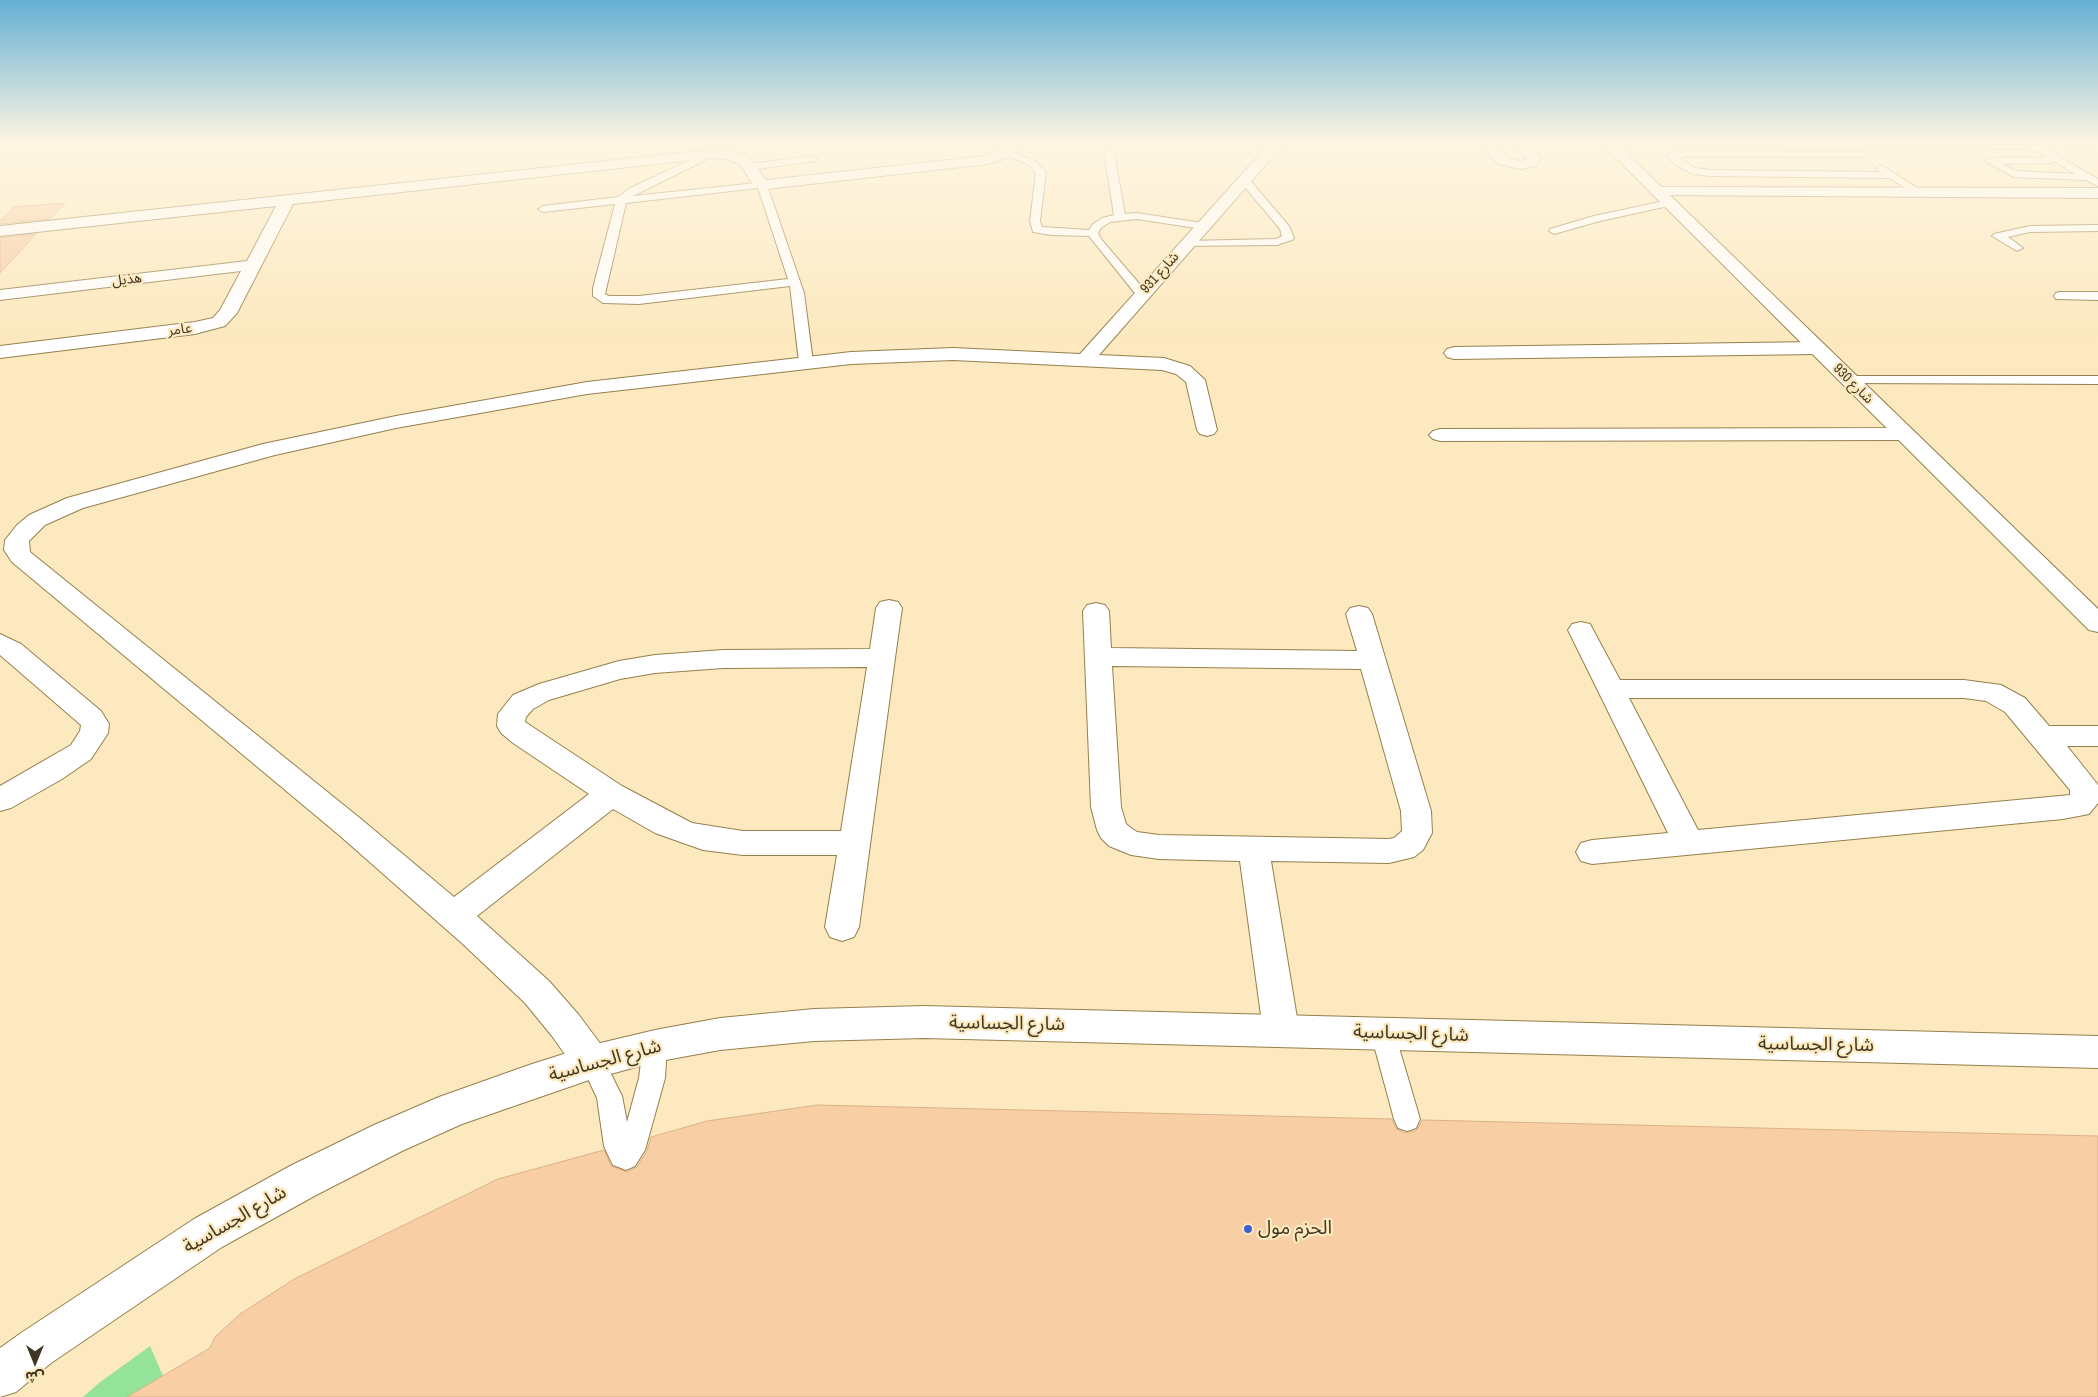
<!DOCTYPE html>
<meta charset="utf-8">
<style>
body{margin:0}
#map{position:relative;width:2098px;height:1397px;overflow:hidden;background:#fce9bf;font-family:"Archivo Narrow","Noto Sans Arabic",sans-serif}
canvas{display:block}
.north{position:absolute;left:10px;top:1337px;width:50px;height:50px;-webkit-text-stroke:4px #fce9bf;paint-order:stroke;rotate:180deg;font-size:14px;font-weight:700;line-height:20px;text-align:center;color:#403722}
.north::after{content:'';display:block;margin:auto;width:18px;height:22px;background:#403722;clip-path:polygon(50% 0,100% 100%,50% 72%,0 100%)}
</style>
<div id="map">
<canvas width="2098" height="1397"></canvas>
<div class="north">ش</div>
</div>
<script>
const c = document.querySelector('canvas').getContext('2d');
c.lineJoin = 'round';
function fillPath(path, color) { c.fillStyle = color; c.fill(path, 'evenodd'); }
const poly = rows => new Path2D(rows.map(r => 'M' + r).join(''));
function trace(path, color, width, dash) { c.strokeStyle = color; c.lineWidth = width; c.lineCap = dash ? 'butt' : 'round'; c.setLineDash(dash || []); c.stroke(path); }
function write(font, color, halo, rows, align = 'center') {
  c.font = font + ' "Archivo Narrow","Noto Sans Arabic",sans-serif'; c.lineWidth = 4.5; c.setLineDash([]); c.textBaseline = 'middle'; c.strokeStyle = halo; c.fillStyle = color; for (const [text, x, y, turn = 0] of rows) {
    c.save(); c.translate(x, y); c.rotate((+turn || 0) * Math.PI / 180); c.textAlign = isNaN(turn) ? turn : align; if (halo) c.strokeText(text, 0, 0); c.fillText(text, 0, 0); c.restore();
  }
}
const green = poly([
 [150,1346,163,1376,138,1397,83,1397,99,1383]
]);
const building = poly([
 [65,203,50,219,0,224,0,221,14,207,65,203],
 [36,234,0,273,0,238,36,234],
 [817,1105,1392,1119,1396,1129,1406,1133,1417,1130,1422,1120,2098,1136,2098,1397,127,1397,210,1348,215,1337,240,1314,296,1278,498,1179,604,1150,611,1166,627,1172,637,1167,647,1151,651,1137,707,1121,817,1105]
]);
const service = poly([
 [1839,144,2039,145,2098,179,2098,186,2086,180,2014,177,1985,161,1990,158,2047,157,2037,151,2022,149,1843,148,1840,147,1839,144],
 [2054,161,2075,174,2016,171,2002,164,2050,163,2054,161],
 [2055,144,2098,144,2098,147,2060,147,2055,144],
 [1008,150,1035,161,1046,172,1040,221,1042,227,1089,230,1093,224,1102,218,1114,215,1104,153,1109,150,1114,153,1125,214,1137,213,1202,223,1207,226,1202,229,1137,219,1110,222,1101,228,1098,233,1101,239,1148,294,1142,298,1138,297,1089,236,1051,235,1033,232,1030,221,1036,173,1029,165,1005,155,1003,153,1008,150],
 [1689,150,1860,152,1865,155,1863,157,1689,156,1679,158,1695,168,1710,170,1880,172,1876,168,1881,165,1925,193,1920,196,1916,195,1890,178,1710,176,1693,174,1676,165,1666,156,1668,154,1689,150],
 [710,151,713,152,713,156,633,196,766,182,804,293,813,362,811,365,806,366,799,362,790,286,639,304,603,303,593,296,593,288,615,204,543,212,538,209,543,206,618,197,630,188,710,151],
 [758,188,788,279,639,296,609,296,605,294,626,203,758,188],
 [812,156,817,159,815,161,750,170,745,167,750,164,812,156],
 [1244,177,1248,178,1289,226,1294,238,1292,240,1277,245,1182,246,1180,244,1182,242,1186,241,1276,239,1282,236,1280,229,1239,180,1244,177],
 [1669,200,1673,201,1674,203,1673,205,1600,221,1554,234,1549,231,1550,229,1594,216,1669,200],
 [2098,225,2098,231,2030,232,2008,237,2023,248,2017,251,1992,236,1994,234,2030,226,2098,225],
 [2060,292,2098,292,2098,300,2056,299,2054,296,2056,293,2060,292],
 [1850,376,2098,376,2098,384,1845,383,1843,380,1850,376],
 [1383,1023,1392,1026,1395,1034,1420,1119,1416,1128,1407,1131,1398,1128,1394,1119,1371,1034,1374,1026,1383,1023],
 [655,1035,664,1038,667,1046,665,1078,645,1150,635,1166,626,1170,613,1165,608,1155,604,1146,597,1098,580,1062,583,1054,592,1051,601,1054,622,1096,627,1122,639,1078,643,1046,646,1038,655,1035]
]);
const minor = poly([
 [1007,144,1021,144,1013,156,988,164,766,189,754,186,740,164,725,159,710,158,293,204,237,313,225,326,195,334,0,358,0,346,195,322,213,318,220,310,241,271,0,300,0,290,247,261,276,206,0,236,0,226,710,150,727,151,750,158,766,180,986,156,1003,150,1007,144],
 [1269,144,1284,144,1099,355,1164,358,1190,366,1205,380,1217,430,1214,434,1207,436,1200,434,1197,430,1186,382,1176,374,1162,370,953,360,851,364,587,394,396,428,275,455,83,508,45,525,29,541,30,552,361,819,454,897,589,794,513,743,501,733,497,726,498,714,513,695,539,684,619,661,655,655,723,650,870,649,876,608,880,602,889,600,898,602,902,608,895,658,859,927,854,937,842,941,830,937,825,927,837,855,743,855,703,850,655,833,613,809,477,916,549,981,578,1014,605,1050,610,1062,605,1074,592,1079,579,1074,552,1036,525,1003,464,945,339,835,12,562,4,550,5,540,17,525,29,515,67,498,263,444,396,416,587,382,851,352,953,348,1080,354,1269,144],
 [867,667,841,831,743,831,692,823,622,786,525,722,526,717,533,709,549,700,620,679,655,673,723,668,867,667],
 [1480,144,1495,144,1508,158,1521,161,1527,159,1515,144,1529,144,1541,159,1536,166,1521,169,1503,165,1498,164,1480,144],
 [1658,187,2098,188,2098,198,1653,195,1650,192,1653,189,1658,187],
 [1817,342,1824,344,1826,348,1824,352,1817,354,1454,359,1447,357,1444,353,1447,349,1454,347,1817,342],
 [1905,428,1912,430,1916,434,1912,438,1905,440,1440,441,1433,439,1429,435,1433,431,1440,429,1905,428],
 [1096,603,1105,605,1109,611,1111,648,1357,651,1346,614,1350,608,1359,606,1368,608,1372,614,1431,811,1432,833,1423,850,1414,857,1389,863,1271,861,1299,1030,1294,1041,1281,1046,1268,1041,1263,1030,1240,861,1159,859,1131,855,1109,846,1101,838,1097,830,1091,807,1083,611,1087,605,1096,603],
 [1112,666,1361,669,1401,811,1402,831,1394,838,1389,839,1159,835,1137,832,1131,828,1126,824,1121,807,1112,666],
 [1581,622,1590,624,1620,680,1964,680,2001,685,2025,698,2049,726,2098,726,2098,746,2067,746,2098,785,2098,803,2089,814,2063,819,1592,864,1581,861,1576,852,1581,843,1592,840,1668,833,1568,630,1572,624,1581,622],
 [1629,698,1964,698,1986,701,2005,712,2070,790,2070,795,1698,830,1629,698],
 [0,634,21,644,101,711,109,724,108,733,91,759,62,779,11,808,0,811,0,786,71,745,80,731,81,725,0,655,0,634]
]);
const tertiary = poly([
 [1602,144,1617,144,2098,609,2098,632,2089,630,1602,144],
 [924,1006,2098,1036,2098,1068,924,1038,814,1041,720,1050,655,1062,592,1079,462,1124,402,1151,318,1194,222,1247,51,1363,16,1392,0,1397,0,1348,21,1333,194,1219,290,1166,374,1125,439,1097,529,1065,592,1045,655,1030,720,1018,814,1009,924,1006]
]);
const markers = [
 [1248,1229,5,"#3d62d4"]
];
const farStreetnames = [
 ["شارع 931",1160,273,-48],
 ["هذيل",127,280,-7],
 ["عامر",180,330,-7],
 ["شارع 930",1853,384,45]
];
const nearStreetnames = [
 ["شارع الجساسية",1007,1024,1],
 ["شارع الجساسية",1411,1034,2],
 ["شارع الجساسية",1816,1045,1],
 ["شارع الجساسية",605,1061,-15],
 ["شارع الجساسية",235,1220,-30]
];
const nearPoinames = [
 ["الحزم مول",1258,1229]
];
fillPath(green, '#95e29b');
fillPath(building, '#f8cea4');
trace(building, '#dbb289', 1);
trace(service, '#957f4d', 2);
trace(minor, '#957f4d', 2);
trace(tertiary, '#957f4d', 2);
fillPath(service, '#fff');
fillPath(minor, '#fff');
fillPath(tertiary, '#fff');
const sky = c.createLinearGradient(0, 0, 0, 339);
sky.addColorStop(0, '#65b0d4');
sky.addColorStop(0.42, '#fef5e2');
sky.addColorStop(1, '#fef5e200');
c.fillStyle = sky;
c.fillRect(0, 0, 2098, 339);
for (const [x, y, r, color] of markers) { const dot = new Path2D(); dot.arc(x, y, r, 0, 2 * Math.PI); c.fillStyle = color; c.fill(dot); trace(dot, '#fce9bf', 2); }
write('14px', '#403722', '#fce9bf', farStreetnames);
write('19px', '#403722', '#fce9bf', nearStreetnames);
write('19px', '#403722', '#fce9bf', nearPoinames, 'left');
</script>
